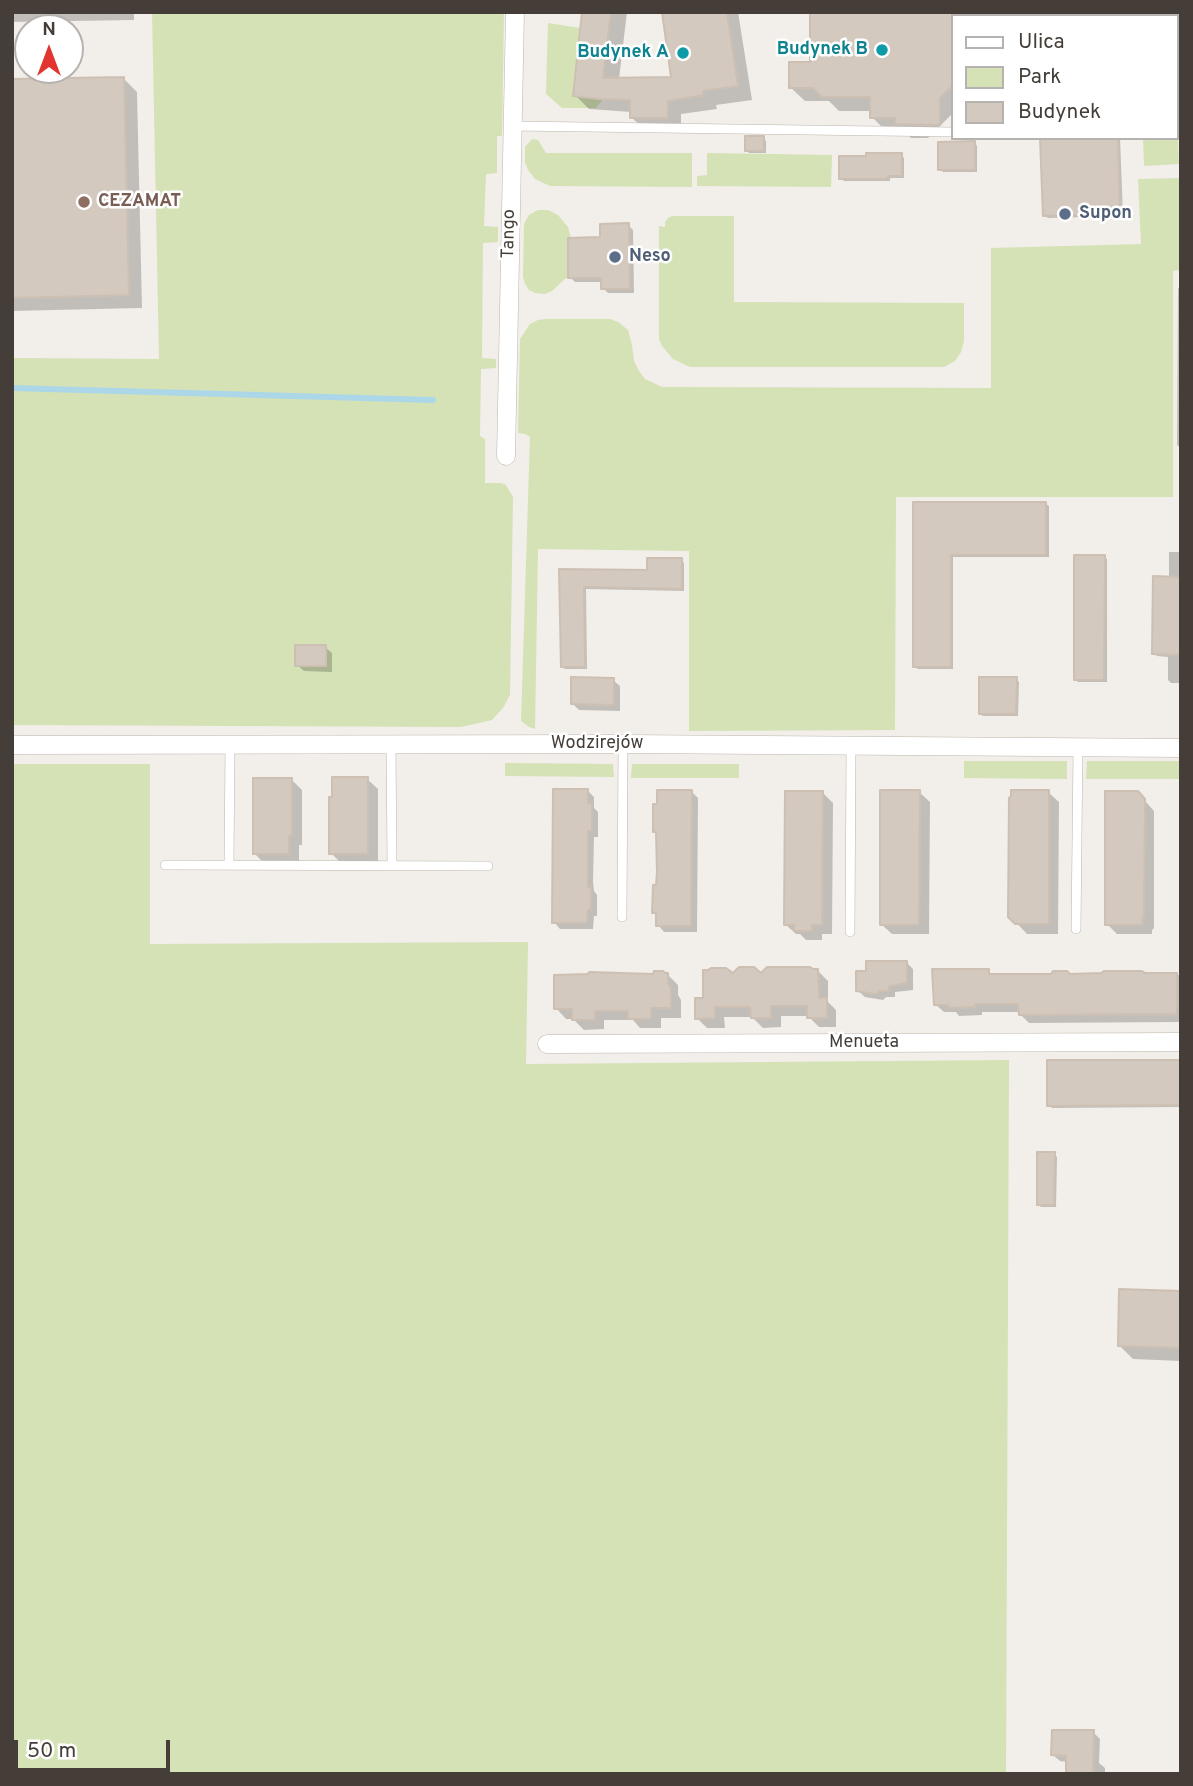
<!DOCTYPE html>
<meta charset="utf-8">
<style>
body{margin:0}
#map{position:relative;width:1193px;height:1786px;overflow:hidden;background:#f2eee9;font-family:Overpass,sans-serif}
canvas{display:block}
.frame{position:absolute;inset:0;border:14px solid #453e38;pointer-events:none}
.legend{position:absolute;left:951px;top:14px;width:228px;height:126px;box-sizing:border-box;background:#fff;border:2px solid #b5b2af;margin:0;padding:9px 12px;list-style:none;font-size:21px;color:#453e38}
.legend li{display:flex;align-items:center;gap:14px;height:35px}
.legend b{width:35px;border:2px solid #b5b2af}
.north{position:absolute;left:14px;top:14px;width:70px;height:70px;box-sizing:border-box;background:#fff;border:2px solid #b5b2af;border-radius:50%;rotate:0deg;font-size:19px;font-weight:700;line-height:28px;text-align:center;color:#453e38}
.north::after{content:'';display:block;margin:auto;width:24px;height:32px;background:#e23530;clip-path:polygon(50% 0,100% 100%,50% 72%,0 100%)}
.scale{position:absolute;left:14px;top:1740px;width:156px;height:32px;box-sizing:border-box;border:4px solid #453e38;border-top:0;padding-left:9px;font-size:21px;line-height:24px;white-space:nowrap;color:#453e38;-webkit-text-stroke:5px #fff;paint-order:stroke}
</style>
<div id="map">
<canvas width="1193" height="1786"></canvas>
<div class="frame"></div>
<ul class="legend">
<li><b style="height:9px;background:#fff"></b>Ulica</li>
<li><b style="height:19px;background:#d4e2b6"></b>Park</li>
<li><b style="height:19px;background:#d3c9bf"></b>Budynek</li>
</ul>
<div class="north">N</div>
<div class="scale">50 m</div>
</div>
<script>
const c = document.querySelector('canvas').getContext('2d');
c.lineJoin = 'round';
function fillPath(path, color) { c.fillStyle = color; c.fill(path, 'evenodd'); }
const poly = rows => new Path2D(rows.map(r => 'M' + r).join(''));
function trace(path, color, width, dash) { c.strokeStyle = color; c.lineWidth = width; c.lineCap = dash ? 'butt' : 'round'; c.setLineDash(dash || []); c.stroke(path); }
function write(font, color, halo, rows, align = 'center') {
  c.font = font + ' Overpass,sans-serif'; c.lineWidth = 5; c.setLineDash([]); c.textBaseline = 'middle'; c.strokeStyle = halo; c.fillStyle = color; for (const [text, x, y, turn = 0] of rows) {
    c.save(); c.translate(x, y); c.rotate((+turn || 0) * Math.PI / 180); c.textAlign = isNaN(turn) ? turn : align; if (halo) c.strokeText(text, 0, 0); c.fillText(text, 0, 0); c.restore();
  }
}
const green = poly([
 [152,12,504,12,502,136,497,136,497,173,486,174,484,226,498,227,498,242,483,243,482,358,496,359,496,368,481,369,480,436,485,439,485,483,501,483,506,485,513,497,510,695,503,708,492,720,461,727,12,725,12,358,159,359],
 [548,23,580,28,573,95,603,99,596,108,562,108,546,94],
 [1177,119,1179,164,1144,166,1143,138,1177,138],
 [532,139,538,140,546,153,692,153,692,187,550,186,535,179,528,170,525,162,525,147],
 [707,153,832,155,831,187,697,186,697,176,707,175],
 [1181,178,1181,270,1173,271,1173,497,896,497,895,730,689,731,689,551,538,549,535,729,529,727,521,721,530,437,525,434,518,433,520,339,530,324,538,320,545,319,610,319,618,322,628,330,632,345,634,361,639,371,645,379,662,387,991,388,991,248,1141,244,1138,179],
 [538,210,548,210,558,215,568,227,571,238,568,238,568,278,566,278,552,291,545,294,535,293,529,290,525,284,523,277,524,224,529,215],
 [674,216,734,216,734,302,964,303,964,341,961,352,955,361,944,367,690,367,673,359,662,346,659,339,659,226,665,227,665,222,669,217],
 [964,761,1067,761,1067,779,964,778],
 [1087,761,1181,761,1181,779,1086,779],
 [505,763,613,764,614,777,505,776],
 [12,764,150,764,150,944,528,942,526,1064,1009,1060,1006,1774,12,1774],
 [632,764,739,764,739,778,631,778]
]);
const shadow = poly([
 [12,12,134,12,134,20,12,22],
 [584,12,627,12,619,79,673,79,664,12,738,12,752,100,716,105,717,109,681,114,681,131,646,131,631,117,631,112,589,109,575,95],
 [812,12,967,12,967,16,953,16,953,113,928,138,911,138,905,131,886,131,872,117,872,111,839,111,829,101,805,101,790,87,812,64],
 [124,79,137,92,142,308,12,311,12,81],
 [763,138,766,141,766,153,749,153,747,150],
 [1042,138,1120,138,1123,216,1048,218,1045,216],
 [975,143,977,146,977,172,943,172,940,169],
 [901,155,904,158,904,178,890,178,890,181,844,181,841,178],
 [628,225,633,230,634,293,608,293,603,288,603,282,575,282,570,277,602,239],
 [1178,288,1181,288,1181,448,1177,445],
 [915,504,1046,504,1049,506,1049,557,953,557,953,669,918,669,915,667],
 [1169,552,1181,552,1181,683,1171,683,1168,680,1168,657,1157,656,1154,653,1169,578],
 [1104,556,1107,559,1107,682,1078,682,1075,679],
 [681,560,684,563,684,591,586,589,587,669,565,669,562,667,561,571,649,571],
 [325,647,332,653,332,672,304,671,297,665],
 [1016,679,1019,682,1018,716,983,716,980,714],
 [613,680,620,686,620,711,579,710,572,703],
 [291,779,302,790,302,845,299,845,299,864,265,864,255,854],
 [367,779,378,789,378,863,341,863,331,853],
 [588,791,594,797,594,808,598,812,598,837,594,837,593,882,594,891,597,895,597,916,594,916,593,929,560,929,554,922],
 [692,792,698,798,697,932,664,932,658,925,658,916,654,912,658,886,658,835,655,831],
 [919,792,930,802,929,934,892,934,881,924],
 [1048,792,1059,802,1058,934,1027,934,1010,916],
 [823,793,833,803,832,934,822,934,822,940,806,940,800,934,796,934,785,924],
 [1138,793,1154,811,1154,928,1152,930,1152,934,1117,934,1107,924],
 [906,962,913,969,913,990,895,992,895,997,886,997,883,1000,865,997,858,991],
 [818,971,828,981,828,1002,836,1010,836,1027,819,1027,808,1016,781,1016,781,1027,763,1028,752,1017,724,1017,725,1028,707,1028,697,1018,705,1000,734,976,761,976],
 [988,971,994,976,1181,975,1181,1022,1029,1023,1020,1014,1020,1012,982,1012,982,1015,959,1016,956,1012,944,1012,935,1004],
 [668,975,678,985,678,995,681,1000,681,1018,661,1018,661,1028,640,1028,633,1020,604,1020,604,1029,584,1030,573,1019,566,1019,556,1008],
 [1181,1061,1181,1107,1052,1108,1049,1105],
 [1054,1154,1057,1157,1056,1207,1041,1207,1038,1204],
 [1181,1293,1181,1361,1133,1359,1119,1345],
 [1093,1732,1100,1739,1099,1763,1105,1768,1105,1774,1067,1774,1068,1762,1060,1761,1053,1755]
]);
const stream = poly([
 [12,388,433,400]
]);
const building = poly([
 [582,12,611,12,603,78,671,77,662,12,727,12,738,86,703,91,704,95,668,101,668,118,630,118,630,100,600,99,573,96,582,12],
 [810,12,953,12,953,85,940,98,940,125,895,124,895,118,870,118,870,97,822,97,813,88,789,88,789,62,810,62,810,12],
 [124,77,129,295,12,298,12,79,124,77],
 [745,136,764,136,764,151,745,151,745,136],
 [1040,138,1118,138,1120,214,1043,216,1040,138],
 [975,141,975,170,938,170,938,142,975,141],
 [866,153,902,153,902,176,888,176,888,179,839,179,839,156,866,156,866,153],
 [629,223,630,289,601,289,601,278,568,278,568,238,600,237,600,224,629,223],
 [913,502,1046,502,1046,555,951,555,951,667,913,667,913,502],
 [1074,555,1105,555,1104,680,1074,680,1074,555],
 [647,558,682,558,682,589,584,587,585,667,561,667,559,569,647,570,647,558],
 [1153,576,1181,577,1181,655,1152,654,1153,576],
 [295,645,326,645,326,666,295,666,295,645],
 [571,677,614,678,614,705,571,704,571,677],
 [979,677,1017,677,1016,714,979,714,979,677],
 [332,777,368,777,368,854,329,854,329,797,332,797,332,777],
 [253,778,292,778,292,836,289,836,289,854,253,854,253,778],
 [553,789,588,789,588,803,592,803,592,831,588,831,588,887,591,887,591,910,588,910,587,923,552,923,553,789],
 [657,790,692,790,691,926,656,926,656,913,652,913,653,885,656,885,657,872,656,832,653,832,653,804,657,804,657,790],
 [880,790,920,790,919,925,880,925,880,790],
 [1011,790,1049,790,1049,924,1015,924,1008,917,1009,798,1011,796,1011,790],
 [785,791,823,791,822,925,812,925,812,931,794,931,794,925,784,925,785,791],
 [1105,791,1138,791,1145,799,1144,917,1142,919,1143,925,1105,925,1105,791],
 [866,961,907,961,907,983,889,986,889,991,879,991,876,994,856,991,856,971,866,971,866,961],
 [739,967,754,967,761,973,767,967,810,967,813,969,818,969,819,998,827,998,827,1018,807,1018,807,1006,771,1006,771,1018,751,1018,750,1007,715,1007,715,1018,695,1019,695,998,703,998,703,970,708,970,711,968,726,968,733,973,739,967],
 [932,969,989,969,989,974,1051,974,1053,971,1067,971,1070,974,1101,973,1104,971,1142,971,1145,973,1177,973,1177,1014,1019,1015,1018,1004,975,1004,975,1007,948,1008,948,1005,934,1005,932,969],
 [654,971,663,971,665,973,668,973,668,983,671,988,671,1008,651,1008,651,1019,628,1019,628,1011,595,1011,595,1020,572,1020,572,1009,554,1009,554,975,588,974,589,972,653,974,654,971],
 [1047,1060,1181,1060,1181,1105,1047,1106,1047,1060],
 [1037,1152,1055,1152,1054,1205,1037,1205,1037,1152],
 [1119,1289,1181,1291,1181,1348,1118,1346,1119,1289],
 [1052,1730,1094,1730,1093,1774,1066,1774,1066,1756,1051,1755,1052,1730]
]);
const lane = poly([
 [964,12,964,16],
 [513,126,953,132],
 [391,744,392,866],
 [165,865,488,866],
 [229,865,230,745],
 [622,917,623,744],
 [1076,929,1078,747],
 [850,932,851,746]
]);
const street = poly([
 [506,456,515,12],
 [12,745,623,744,1181,748],
 [547,1044,1181,1042]
]);
const markers = [
 [882,50,7,"#0f9aa8"],
 [683,53,7,"#0f9aa8"],
 [84,202,7,"#8d6e63"],
 [1065,214,7,"#5c6f8a"],
 [615,257,7,"#5c6f8a"]
];
const cultureNames = [
 ["Budynek B",868,50],
 ["Budynek A",669,53]
];
const educationNames = [
 ["CEZAMAT",98,202]
];
const serviceNames = [
 ["Supon",1079,214],
 ["Neso",629,257]
];
const streetNames = [
 ["Tango",510,234,-89],
 ["Wodzirejów",597,744],
 ["Menueta",864,1043]
];
fillPath(green, '#d4e2b6');
fillPath(shadow, '#0003');
trace(stream, '#acd7e8', 6);
fillPath(building, '#d3c9bf');
trace(building, '#cdc0b3', 2);
trace(lane, '#bdb5ac', 10);
trace(street, '#bdb5ac', 19);
trace(lane, '#fff', 9);
trace(street, '#fff', 18);
for (const [x, y, r, color] of markers) { const dot = new Path2D(); dot.arc(x, y, r, 0, 2 * Math.PI); c.fillStyle = color; c.fill(dot); trace(dot, '#fff', 2.5); }
write('bold 18px', '#0d838f', '#fff', cultureNames, 'right');
write('bold 18px', '#785e54', '#fff', educationNames, 'left');
write('bold 18px', '#4e5e75', '#fff', serviceNames, 'left');
write('18px', '#453e38', '#fff', streetNames);
</script>
